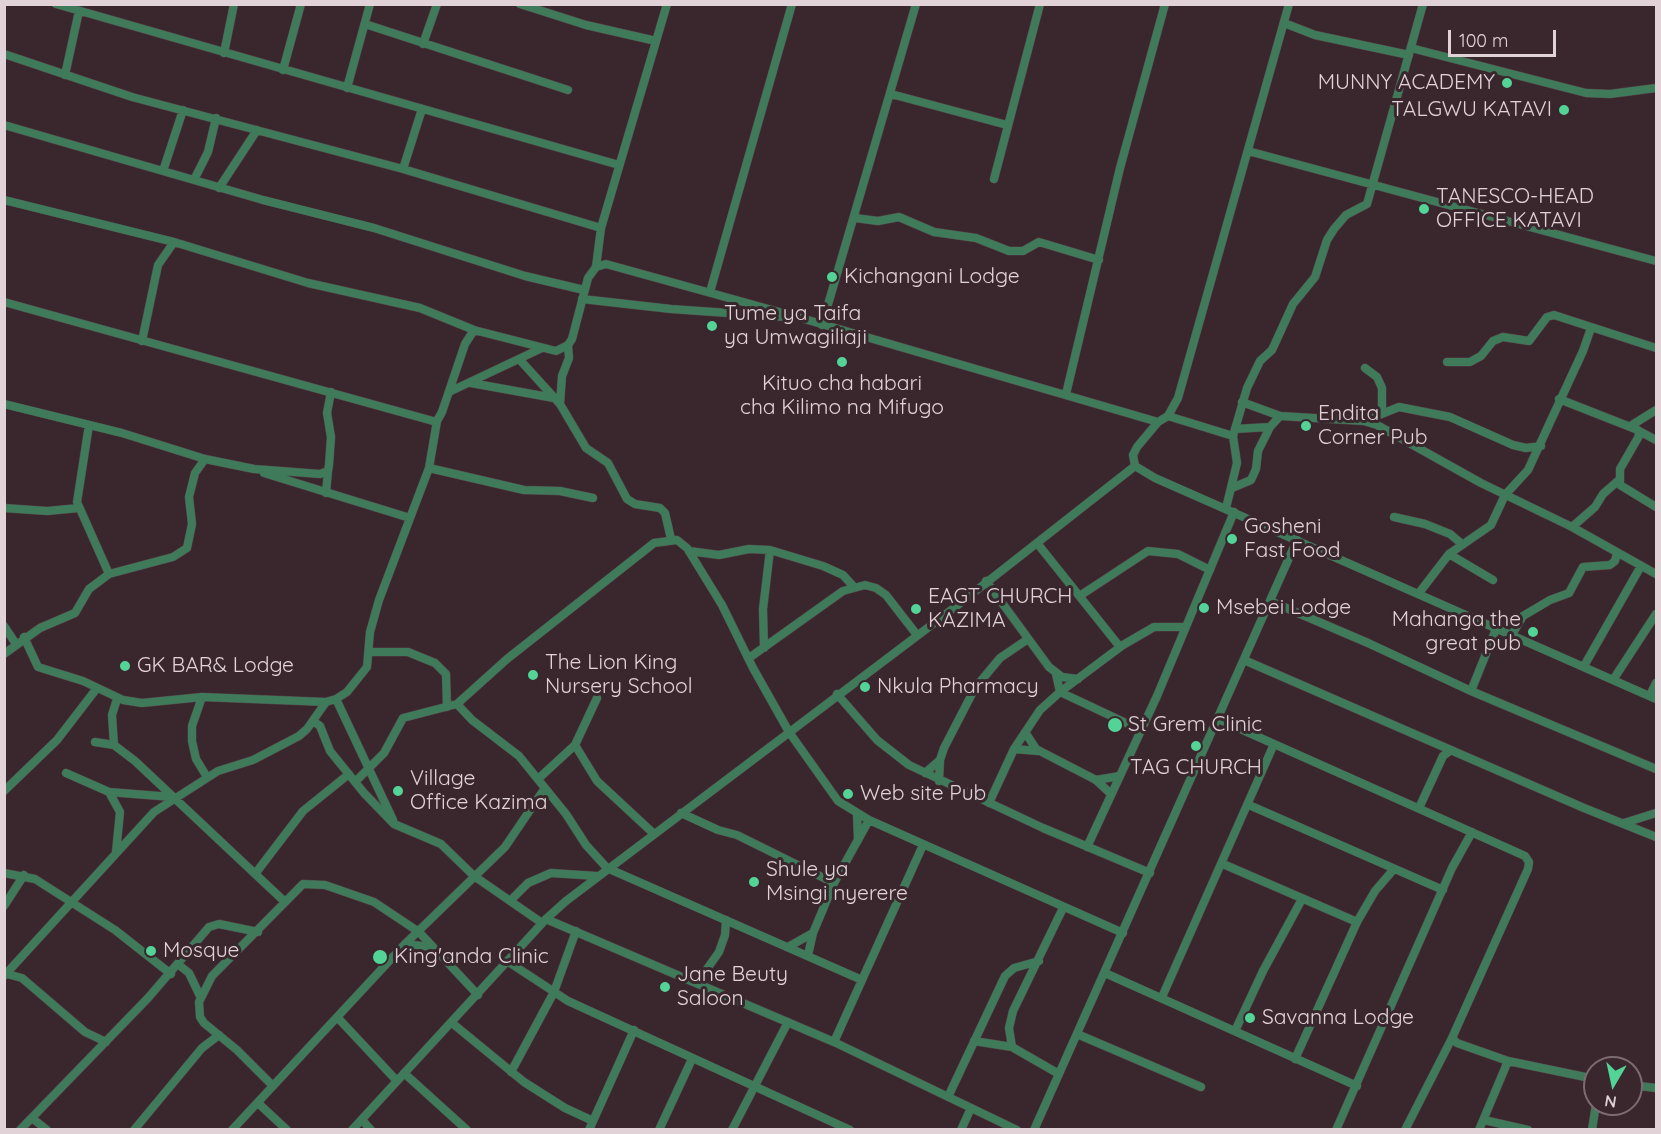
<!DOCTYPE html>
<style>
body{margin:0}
#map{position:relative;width:1661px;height:1134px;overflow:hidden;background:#3a262d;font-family:Quicksand,sans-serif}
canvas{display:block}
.frame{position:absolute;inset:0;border:6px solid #e0d2d6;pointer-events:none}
.north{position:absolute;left:1583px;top:1056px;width:60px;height:60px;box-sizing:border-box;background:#3a262d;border:2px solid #7c6b71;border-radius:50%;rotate:189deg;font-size:16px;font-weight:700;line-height:24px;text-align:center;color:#e0d2d6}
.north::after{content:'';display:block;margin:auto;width:21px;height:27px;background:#53d396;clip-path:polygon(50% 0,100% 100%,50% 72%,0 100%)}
.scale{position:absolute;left:1448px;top:30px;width:108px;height:27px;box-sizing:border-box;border:3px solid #e0d2d6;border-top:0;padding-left:8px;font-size:18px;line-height:21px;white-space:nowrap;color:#e0d2d6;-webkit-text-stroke:4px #3a262d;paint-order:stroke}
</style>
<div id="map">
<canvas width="1661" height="1134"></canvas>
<div class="frame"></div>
<div class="north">N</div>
<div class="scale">100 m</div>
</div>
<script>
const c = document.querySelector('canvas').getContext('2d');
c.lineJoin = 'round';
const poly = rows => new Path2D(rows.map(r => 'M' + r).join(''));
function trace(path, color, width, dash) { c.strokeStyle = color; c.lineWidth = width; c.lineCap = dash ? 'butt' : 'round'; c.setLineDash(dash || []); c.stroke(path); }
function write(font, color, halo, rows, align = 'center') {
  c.font = font + ' Quicksand,sans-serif'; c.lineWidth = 6; c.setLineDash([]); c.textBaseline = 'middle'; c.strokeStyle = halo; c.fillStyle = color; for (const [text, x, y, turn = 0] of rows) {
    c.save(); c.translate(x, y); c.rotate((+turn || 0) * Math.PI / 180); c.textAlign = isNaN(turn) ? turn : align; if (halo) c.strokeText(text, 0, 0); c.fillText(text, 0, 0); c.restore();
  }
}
const minor = poly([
 [56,4,619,165],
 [520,4,586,25,656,41],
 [1289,4,1178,398,1168,416,1158,422,1137,447,1133,455,1135,466,1155,478,1656,699],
 [1284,23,1315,35,1409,55],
 [365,24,568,90],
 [423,44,437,4],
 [1411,48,1586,93,1610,94,1656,88],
 [224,53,234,4],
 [4,54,132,97,403,169,601,228],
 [283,70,301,4],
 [65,75,79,11],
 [347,88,370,4],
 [891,94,1007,125],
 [4,125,263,200,374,228,525,276,584,290],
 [1248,151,1656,261],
 [403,169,422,109],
 [163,171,183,110],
 [994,179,1040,4],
 [194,180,208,152,216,118],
 [219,188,257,130],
 [4,200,174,242,308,283,420,308,474,330,556,351,568,345,572,339,588,278,596,267,606,264,801,318,1158,422],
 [855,218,878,221,899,217,934,232,976,238,1009,251,1023,251,1039,242,1099,260],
 [596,267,601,228,667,4],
 [710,292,792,4],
 [582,299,671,309,786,317],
 [4,302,433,421,437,421,442,412,465,344,474,330],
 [822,325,916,4],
 [142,341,158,265,174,242],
 [520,360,560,404,586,448,608,463,627,499,635,504,660,508,665,513,671,539],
 [1447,362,1470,362,1481,356,1493,341,1503,337,1529,341,1547,317,1554,315,1656,348],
 [1365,368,1377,377,1382,388,1382,411],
 [471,383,554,398],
 [451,391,542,348],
 [1066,394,1120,168,1165,4],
 [1559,399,1638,430,1639,436,1620,469,1620,485,1656,507],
 [1242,402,1280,416,1364,421,1377,425,1481,483,1572,527,1656,574],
 [4,404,122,433,205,459,254,469,320,474,328,471,329,465,331,437,327,413,331,392],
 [560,404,562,376,569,358,568,345],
 [1168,416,1233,436],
 [1364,421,1399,407,1450,417,1513,445,1526,448,1541,446],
 [89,425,77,502,109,574],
 [1632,425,1656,410],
 [1235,429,1270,427],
 [1639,431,1656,440],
 [429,468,524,490,560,491,593,498],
 [264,473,410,518],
 [1232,488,1251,480,1256,469,1258,451,1270,427,1280,416],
 [326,493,328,471],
 [4,508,47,511,79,508],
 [1226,508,1237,463,1233,436,1247,388,1260,361,1272,350,1293,304,1315,277,1327,240,1334,229,1346,215,1367,204,1423,4],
 [1394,517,1425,524,1450,534,1462,544],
 [1572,527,1595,507,1603,494,1619,480],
 [1037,543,1120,647],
 [689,551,719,555,749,549,770,550,823,566,843,575,854,587],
 [1449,554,1493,580],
 [986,581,1049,667,1062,677,1078,679],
 [1419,593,1449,554,1491,525,1505,495,1528,470,1583,351,1591,328],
 [1081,595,1148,551,1178,554,1210,570],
 [1270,601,1368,643,1471,691,1656,769],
 [4,626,16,644],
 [1513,633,1523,616,1550,600,1569,593,1583,567,1610,565,1615,561,1617,553],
 [24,637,38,667,83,681,123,700,142,703,202,697,326,702,336,699,347,692,367,667,370,632,379,600,429,468,437,421],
 [764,648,763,609,770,550],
 [369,652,408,652,435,663,446,674,447,707],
 [4,654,40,628,75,613,89,589,109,574,173,557,187,548,192,524,189,497,195,473,205,459],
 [749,658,843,591,865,585,876,588,886,595,917,635],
 [1244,660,1584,808,1656,837],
 [1584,666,1641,566],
 [1056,674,1060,692,1141,730],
 [1613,680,1656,614],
 [1471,691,1496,629],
 [837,694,877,740,909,765,1043,828,1150,873],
 [1650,695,1656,683],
 [202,697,192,726,192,741,196,759,207,777],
 [336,699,393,820],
 [457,704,472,720,519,756,566,814,586,845,607,868,862,980],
 [1218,719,1525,856,1529,862,1528,869,1452,1038,1457,1043,1508,1061,1595,1079],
 [313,721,320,726,330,751,364,793,394,824,441,844,474,876,542,923],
 [1025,732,1036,749,1096,780,1111,794],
 [95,742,114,745,135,761,285,902],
 [114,745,112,715,117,699],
 [575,745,597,781,653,833],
 [1014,749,1038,751],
 [66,773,109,792,172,797],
 [925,773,940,760],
 [538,779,575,745,597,698],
 [1096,780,1120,776],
 [939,781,940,760,944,748,975,688,1000,658,1028,639],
 [355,782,384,753,403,718,457,704,507,659,654,543,677,540,687,548,722,605,753,668,789,732,838,801,869,820,1123,933],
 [4,791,57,740,97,688],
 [109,792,120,812,116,852],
 [989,803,1014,749,1040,710,1060,692,1123,645,1154,627,1186,627],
 [1249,805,1443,890],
 [1419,808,1443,756,1451,750],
 [681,813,718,830,737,835,834,883],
 [857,814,858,840],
 [1624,823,1656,813],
 [1087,847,1157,696,1234,512],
 [1223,864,1357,922],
 [4,873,35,879,115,930,171,974],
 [255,874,303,811,349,774],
 [511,900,528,883,551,873,597,876],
 [4,906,24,875],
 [546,919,834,1042,1017,1130],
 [405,944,431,947],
 [788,947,813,933],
 [808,955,813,933,834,883,869,820],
 [507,961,568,1001,850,1130],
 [179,965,189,973,200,996],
 [1105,973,1357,1086],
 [7,974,22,978,85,1032,106,1042],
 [4,976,154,812,218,771,253,760,299,736,307,729,326,702],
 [697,983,719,952,725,935,726,920],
 [1162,997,1274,744],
 [338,1018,397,1081],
 [452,1023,524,1082,565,1108,593,1121],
 [1235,1031,1263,971,1302,899],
 [1077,1034,1201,1087],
 [974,1041,1012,1047,1059,1074],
 [834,1042,923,845],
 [1012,1047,1009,1028,1013,1011,1063,908],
 [1295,1059,1357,922,1375,891,1394,869],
 [511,1072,554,992,576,931],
 [404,1073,467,1130],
 [1631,1085,1656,1088],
 [273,1086,237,1050,204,1023,200,1017,199,1002,212,976,303,884,325,885,374,902,419,932,478,995],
 [948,1097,1005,976,1014,968,1039,961],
 [258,1103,287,1130],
 [32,1118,47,1130],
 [362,1120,371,1130],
 [1484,1120,1528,1130],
 [20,1130,148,998,209,927,219,924,258,932],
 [134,1130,202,1048,219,1035],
 [232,1130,405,944,505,847,545,788],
 [352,1130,546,919,566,901,954,608,1135,466],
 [589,1130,634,1030],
 [659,1130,692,1059],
 [732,1130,788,1022],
 [961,1130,971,1108],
 [1034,1130,1297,540],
 [1336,1130,1452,868,1472,832],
 [1405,1130,1452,1038],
 [1479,1130,1508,1061],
 [1592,1130,1596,1104]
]);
const markers = [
 [1507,83,6,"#53d396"],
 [1564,110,6,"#53d396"],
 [1424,209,6,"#53d396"],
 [832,277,6,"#53d396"],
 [712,326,6,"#53d396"],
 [842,362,6,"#53d396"],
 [1306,426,6,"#53d396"],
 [1232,539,6,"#53d396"],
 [1204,608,6,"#53d396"],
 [916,609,6,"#53d396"],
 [1533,632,6,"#53d396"],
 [125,666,6,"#53d396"],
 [533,675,6,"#53d396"],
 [865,687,6,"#53d396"],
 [1115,725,8,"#53d396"],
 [1196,746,6,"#53d396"],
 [398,791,6,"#53d396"],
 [848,794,6,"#53d396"],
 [754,882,6,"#53d396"],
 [151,951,6,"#53d396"],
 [380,957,8,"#53d396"],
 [665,987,6,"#53d396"],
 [1250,1018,6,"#53d396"]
];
const poiNames = [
 ["MUNNY ACADEMY",1495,83,"right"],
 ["TALGWU KATAVI",1552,110,"right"],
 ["TANESCO-HEAD",1436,197],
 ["OFFICE KATAVI",1436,221],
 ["Kichangani Lodge",844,277],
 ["Tume ya Taifa",724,314],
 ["ya Umwagiliaji",724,338],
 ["Kituo cha habari",842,384,"center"],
 ["cha Kilimo na Mifugo",842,408,"center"],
 ["Endita",1318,414],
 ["Corner Pub",1318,438],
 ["Gosheni",1244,527],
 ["Fast Food",1244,551],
 ["EAGT CHURCH",928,597],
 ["KAZIMA",928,621],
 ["Msebei Lodge",1216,608],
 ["Mahanga the",1521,620,"right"],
 ["great pub",1521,644,"right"],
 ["The Lion King",545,663],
 ["Nursery School",545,687],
 ["GK BAR& Lodge",137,666],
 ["Nkula Pharmacy",877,687],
 ["St Grem Clinic",1128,725],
 ["TAG CHURCH",1196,768,"center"],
 ["Village",410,779],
 ["Office Kazima",410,803],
 ["Web site Pub",860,794],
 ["Shule ya",766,870],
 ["Msingi nyerere",766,894],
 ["Mosque",163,951],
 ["King'anda Clinic",394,957],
 ["Jane Beuty",677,975],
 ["Saloon",677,999],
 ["Savanna Lodge",1262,1018]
];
trace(minor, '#554248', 9);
trace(minor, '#3f7a5b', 8);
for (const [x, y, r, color] of markers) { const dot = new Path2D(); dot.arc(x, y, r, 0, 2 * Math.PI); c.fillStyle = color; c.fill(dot); trace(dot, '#3a262d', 2); }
write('21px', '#e0d2d6', '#3a262d', poiNames, 'left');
</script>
